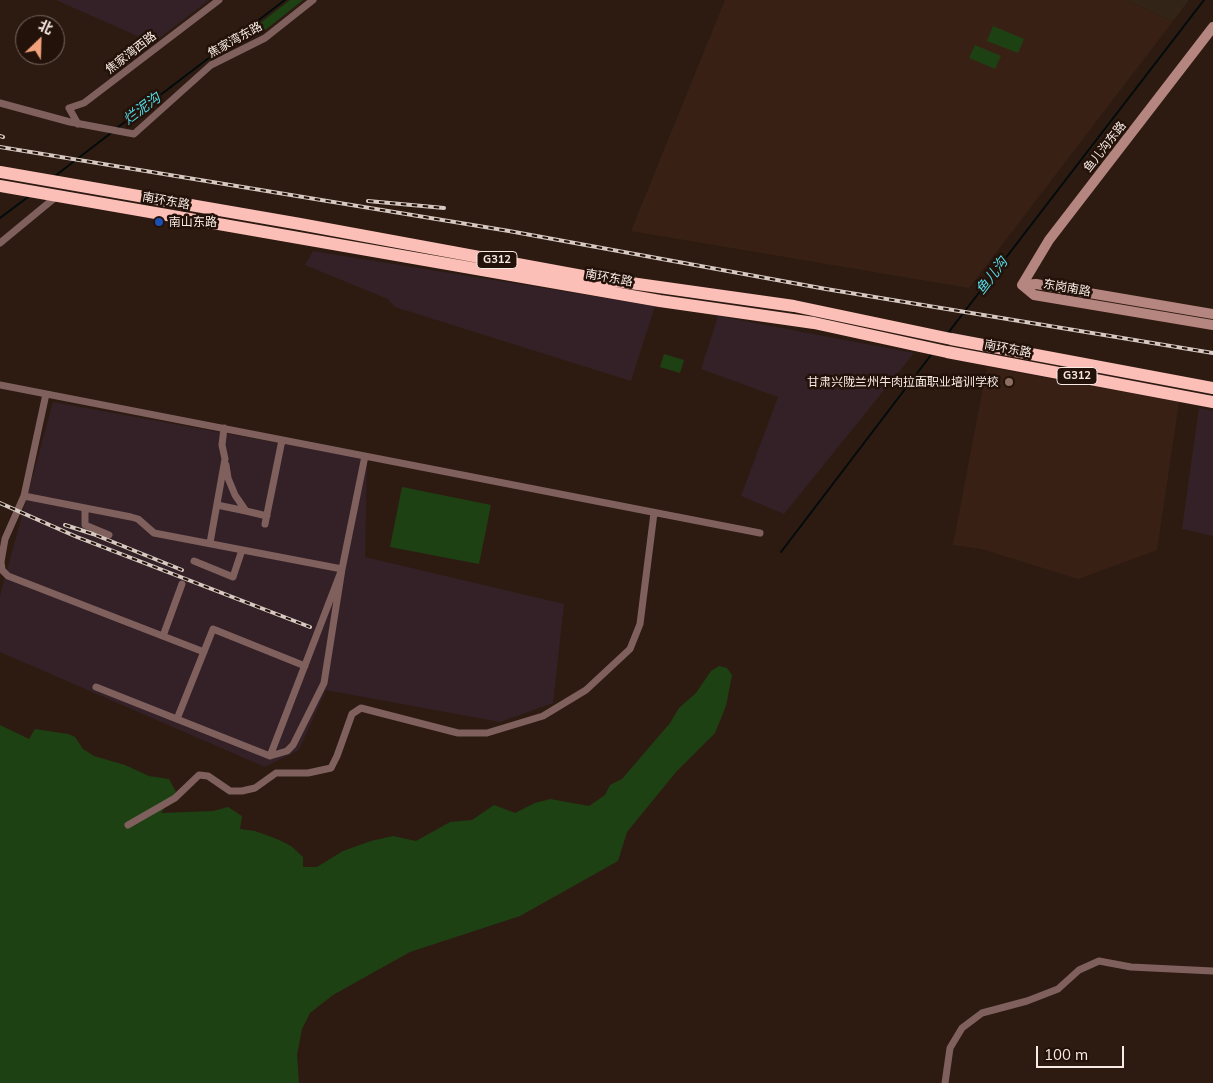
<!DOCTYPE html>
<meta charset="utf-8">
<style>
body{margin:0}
#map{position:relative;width:1213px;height:1083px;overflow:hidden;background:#2d1b12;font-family:Mulish,"Noto Sans SC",sans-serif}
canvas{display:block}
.north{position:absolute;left:15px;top:15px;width:50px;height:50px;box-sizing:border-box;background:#231209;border:1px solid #786961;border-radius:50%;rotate:24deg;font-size:14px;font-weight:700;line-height:20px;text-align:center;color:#f8ebe5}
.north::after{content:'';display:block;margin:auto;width:18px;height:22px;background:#f1a17b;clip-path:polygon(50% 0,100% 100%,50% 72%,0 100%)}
.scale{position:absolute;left:1036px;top:1046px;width:88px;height:22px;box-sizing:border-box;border:2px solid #f8ebe5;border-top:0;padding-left:6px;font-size:15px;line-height:18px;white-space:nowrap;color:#f8ebe5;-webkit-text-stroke:4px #231209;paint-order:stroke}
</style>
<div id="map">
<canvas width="1213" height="1083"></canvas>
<div class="north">北</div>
<div class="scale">100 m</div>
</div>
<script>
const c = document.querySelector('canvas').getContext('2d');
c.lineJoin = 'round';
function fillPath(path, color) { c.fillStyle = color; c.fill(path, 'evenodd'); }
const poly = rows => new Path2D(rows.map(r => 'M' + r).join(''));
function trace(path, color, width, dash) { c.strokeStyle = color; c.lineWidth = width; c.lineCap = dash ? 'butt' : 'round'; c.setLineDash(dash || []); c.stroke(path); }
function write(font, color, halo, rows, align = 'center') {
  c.font = font + ' Mulish,"Noto Sans SC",sans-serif'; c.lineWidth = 5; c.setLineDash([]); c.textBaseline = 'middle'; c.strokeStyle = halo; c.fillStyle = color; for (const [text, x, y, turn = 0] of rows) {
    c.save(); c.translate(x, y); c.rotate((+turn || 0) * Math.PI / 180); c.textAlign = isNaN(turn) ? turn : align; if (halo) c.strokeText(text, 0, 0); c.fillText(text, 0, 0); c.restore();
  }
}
const built = poly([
 [725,0,1126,0,1173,21,969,288,631,231],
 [987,367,1179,402,1157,550,1078,579,982,549,953,545]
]);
const industrial = poly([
 [56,0,209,0,153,43],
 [313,251,655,306,631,381,395,307,388,299,305,265],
 [718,316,914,353,784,514,741,496,778,397,701,369],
 [53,402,367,459,365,557,564,604,553,703,500,722,326,690,299,750,265,767,0,652,0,596],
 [1199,408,1213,411,1213,536,1182,529]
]);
const education = poly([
 [1126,0,1189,0,1173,21]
]);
const green = poly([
 [290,0,303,0,264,31,259,24],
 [993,26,1024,39,1018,53,987,41],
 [975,45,1001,56,995,69,969,58],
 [664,354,684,360,680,373,660,367],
 [402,487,491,505,479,564,390,547],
 [719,666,727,668,732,675,726,706,715,733,676,772,627,832,618,861,520,916,410,952,333,995,310,1013,302,1029,297,1055,299,1083,0,1083,0,725,29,739,35,729,68,734,75,737,83,749,94,756,125,765,149,776,169,779,176,792,161,813,213,811,228,807,242,816,240,829,255,831,277,839,291,846,303,857,303,867,317,867,343,851,371,841,393,836,416,841,450,822,472,820,494,805,515,813,535,803,550,799,589,806,605,795,610,785,622,779,670,723,679,708,696,693,711,671]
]);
const stream = poly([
 [117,128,285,0],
 [55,176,111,133],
 [0,218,28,197],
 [948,333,1204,0],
 [781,552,931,355]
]);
const street = poly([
 [0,103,70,122,134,134,211,65,265,38,313,0],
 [78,124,69,108,84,103,219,0],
 [0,243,57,196],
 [0,385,760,533],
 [46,394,24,496,5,539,1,562,2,570,8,576,204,652],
 [226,465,228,478,235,495,246,511,267,516],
 [24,496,131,517,138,519,154,533,342,569,324,683,293,745,287,751,270,756,342,569,365,456],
 [217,505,246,511],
 [85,508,85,525,109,535],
 [265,524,282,440],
 [210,543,225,459,222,445,224,428],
 [194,561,233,577,242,550],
 [163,636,182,584],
 [96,687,270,756],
 [177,719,213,629,305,666],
 [128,825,175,798,199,775,208,776,230,791,242,791,255,788,276,773,308,773,331,768,337,756,352,714,361,708,458,733,487,733,543,716,586,690,630,649,640,624,654,513],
 [945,1083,950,1048,962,1028,982,1013,1027,1001,1058,989,1079,970,1099,961,1131,967,1213,971]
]);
const secondary = poly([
 [1022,285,1049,240,1213,27],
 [1022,285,1034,295,1213,325],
 [1022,285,1036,284,1213,314]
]);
const highway = poly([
 [0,172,300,224,588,277,794,306,951,339,1213,388],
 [0,186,660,301,814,323,947,352,1213,402]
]);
const rail = poly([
 [0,136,3,137],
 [0,147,509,231,826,289,1213,353],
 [368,201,444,208],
 [0,503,77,537,310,627],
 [65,525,93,534,182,570]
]);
const markers = [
 [159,222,5,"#1a4fb4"],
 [1009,382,5,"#8d6e63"]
];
const shields = [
 [497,260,40],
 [1077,376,40]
];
const shieldNames = [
 ["G312",497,260],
 ["G312",1077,376]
];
const streetNames = [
 ["焦家湾东路",235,40,-29],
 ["焦家湾西路",131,53,-38],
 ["鱼儿沟东路",1105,147,-52],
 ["南环东路",166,201,10],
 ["南环东路",609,278,10],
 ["东岗南路",1067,288,10],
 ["南环东路",1008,349,11]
];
const poiNames = [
 ["南山东路",169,222],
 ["甘肃兴陇兰州牛肉拉面职业培训学校",999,382,"right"]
];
const waterNames = [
 ["烂泥沟",142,109,-37],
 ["鱼儿沟",992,276,-53]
];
fillPath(built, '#392015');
fillPath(industrial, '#332127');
fillPath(education, '#322417');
fillPath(green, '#1e4113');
trace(stream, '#020b0c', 2);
trace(street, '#7f605d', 7);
trace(secondary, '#b5857f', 10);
trace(highway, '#fcbfb8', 12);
trace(rail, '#d6c9c2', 4);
trace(rail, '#231209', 2, [5.5]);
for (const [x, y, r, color] of markers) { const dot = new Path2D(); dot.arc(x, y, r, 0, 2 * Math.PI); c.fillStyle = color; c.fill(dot); trace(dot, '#231209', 2); }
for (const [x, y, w] of shields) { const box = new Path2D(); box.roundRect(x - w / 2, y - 8.5, w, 17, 4); c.fillStyle = '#231209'; c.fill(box); trace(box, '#f8ebe5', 1); }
write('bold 11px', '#f8ebe5', null, shieldNames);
write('12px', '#f8ebe5', '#231209', streetNames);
write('12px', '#f8ebe5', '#231209', poiNames, 'left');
write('italic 14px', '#52dceb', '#231209', waterNames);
</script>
